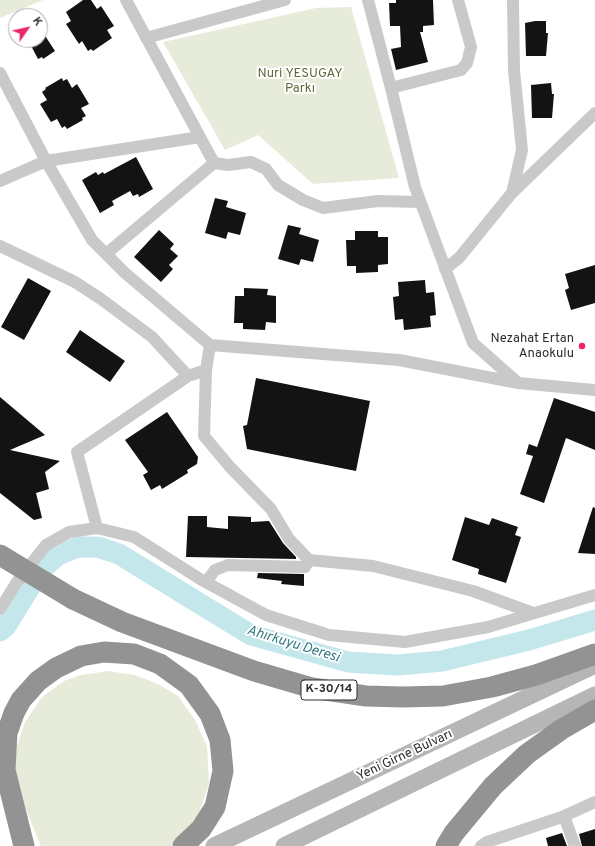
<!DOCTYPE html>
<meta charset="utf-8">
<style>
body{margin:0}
#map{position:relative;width:595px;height:846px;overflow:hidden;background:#fff;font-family:Overpass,sans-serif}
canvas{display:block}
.north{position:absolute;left:8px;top:8px;width:40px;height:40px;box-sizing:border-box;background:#fff;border:1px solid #ababab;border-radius:50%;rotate:56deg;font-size:11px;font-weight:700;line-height:16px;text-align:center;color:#2c2c2c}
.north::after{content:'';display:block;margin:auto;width:14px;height:18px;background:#ec266a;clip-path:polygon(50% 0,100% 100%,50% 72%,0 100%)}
</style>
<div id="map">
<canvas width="595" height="846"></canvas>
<div class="north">K</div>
</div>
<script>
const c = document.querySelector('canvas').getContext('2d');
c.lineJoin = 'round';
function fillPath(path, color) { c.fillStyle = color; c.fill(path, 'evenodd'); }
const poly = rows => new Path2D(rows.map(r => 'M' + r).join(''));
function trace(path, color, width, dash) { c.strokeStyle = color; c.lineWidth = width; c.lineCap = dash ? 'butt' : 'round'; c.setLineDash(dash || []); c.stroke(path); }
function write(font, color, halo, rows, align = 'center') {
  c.font = font + ' Overpass,sans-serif'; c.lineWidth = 4; c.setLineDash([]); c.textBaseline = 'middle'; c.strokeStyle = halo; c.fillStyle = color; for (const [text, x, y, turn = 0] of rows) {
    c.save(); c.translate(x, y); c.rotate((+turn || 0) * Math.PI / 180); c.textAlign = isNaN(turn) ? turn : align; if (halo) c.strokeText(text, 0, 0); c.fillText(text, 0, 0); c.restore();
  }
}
const green = poly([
 [0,0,43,0,0,18],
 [351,7,399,178,313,184,258,135,225,150,163,42,316,8],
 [108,671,135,675,160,685,178,696,195,720,207,746,209,783,198,817,183,837,171,846,41,846,22,800,14,774,17,746,25,722,42,697,64,681,81,675]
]);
const river = poly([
 [0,631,6,626,40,571,58,555,78,547,98,547,119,554,251,635,348,662,398,665,442,661,529,640,595,620]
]);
const building = poly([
 [83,0,91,0,97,9,101,6,114,26,107,30,112,38,93,51,91,49,88,51,82,41,79,44,66,24,71,21,66,12],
 [396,0,433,0,434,25,423,26,423,32,420,32,428,62,396,70,391,49,401,47,400,26,390,26,389,3,396,3],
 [535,21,546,21,546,33,548,33,546,56,526,56,525,23],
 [40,28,55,51,43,59,42,57,38,59,28,40,40,40],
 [62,78,63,81,67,79,72,88,77,84,89,104,81,108,86,116,82,118,83,120,67,129,65,126,62,128,57,119,51,122,40,104,47,100,42,92,46,89,45,88],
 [551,83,552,94,554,94,552,118,532,118,531,85],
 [136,157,153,189,139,197,138,194,133,196,130,191,112,201,114,205,100,213,82,180,96,172,98,175,103,172,104,174],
 [215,198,228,201,226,207,246,213,240,235,228,232,226,239,205,233],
 [288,225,301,228,299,234,319,240,313,262,301,259,299,265,278,259],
 [159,230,174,244,170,249,178,256,169,265,173,269,161,282,134,257],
 [355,231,378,231,378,237,388,237,388,264,378,265,378,272,356,273,356,266,347,266,346,240,355,240],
 [595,265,595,303,571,310,565,290,569,288,565,274],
 [28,278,51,291,24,340,1,327],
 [425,280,426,293,434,292,436,315,430,316,431,327,404,330,403,319,395,320,393,297,399,296,398,282],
 [244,288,268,289,267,295,276,296,276,323,266,322,265,330,243,329,243,323,234,323,235,296,244,296],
 [80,330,125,361,110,382,66,352],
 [256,378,370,401,356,471,247,449,243,426,247,425],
 [0,397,45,435,10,450,60,461,45,472,49,489,36,493,42,518,34,520,0,493],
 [554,398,595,412,595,450,566,438,544,503,520,494,533,456,526,454,529,444,537,447],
 [167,412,198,457,197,464,187,470,188,473,162,489,160,485,151,490,143,475,148,472,125,440],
 [593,507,595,508,595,554,578,553],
 [188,516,207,516,207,527,228,529,228,516,251,517,251,522,269,521,283,543,296,557,296,559,186,557],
 [465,517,489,525,492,518,518,527,515,535,521,537,506,583,478,574,479,569,452,560],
 [258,573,304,574,304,586,281,584,282,581,257,578],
 [595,829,595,846,582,846,579,834],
 [562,833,567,846,548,846,546,838]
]);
const minor = poly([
 [126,0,214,163,228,165,251,162,266,169,278,185,303,200,323,208,378,201,420,202],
 [368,0,391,88,415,187,473,343,517,382],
 [146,38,285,0],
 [0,73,46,161,92,240,125,273,210,345,399,360,518,383,595,390],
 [391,88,461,70,467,63,471,47,458,0],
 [0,181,46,161,200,137],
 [512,193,522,150,514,70,513,0],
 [0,246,75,282,101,299,152,337,188,376,206,370,210,345],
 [106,254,214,163],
 [445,269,459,258,511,194,595,113],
 [206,370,204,436,230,467,271,509,289,539,309,560,373,566,473,591,533,613],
 [97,528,77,452,188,376],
 [206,582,215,570,228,565,305,567,309,560],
 [0,609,17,582,46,545,69,532,97,528,134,537,200,579,266,615,329,635,405,642,488,627,595,595],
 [564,816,575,846],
 [481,846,487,842,562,817,595,802]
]);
const secondary = poly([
 [214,846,595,665],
 [284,846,595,695]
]);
const motorway = poly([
 [73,599,122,622,254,671,312,688,366,696,402,697,443,696,492,687,536,675,595,654],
 [24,846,5,770,7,733,14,713,21,700,38,681,56,668,81,656,104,652,134,654,160,664,189,685,210,714,220,740,223,771,215,807,201,829,183,846],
 [446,846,454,833,493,786,527,754,562,729,595,710]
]);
const motorwayBridge = poly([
 [0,555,73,599]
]);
const markers = [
 [582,346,4,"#ec266a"]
];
const shields = [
 [329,690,56]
];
const shieldNames = [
 ["K-30/14",329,690]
];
const parkNames = [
 ["Nuri YESUGAY",300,74],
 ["Parkı",300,89]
];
const poiNames = [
 ["Nezahat Ertan",574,339],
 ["Anaokulu",574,354]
];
const streetNames = [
 ["Yeni Girne Bulvarı",405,756,-25]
];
const waterNames = [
 ["Ahırkuyu Deresi",293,645,17]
];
fillPath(green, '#e7ebd9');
trace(river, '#c4e7ec', 21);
fillPath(building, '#131313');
trace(minor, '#c9c9c9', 12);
trace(secondary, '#b6b6b6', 17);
trace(motorway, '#939393', 21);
trace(motorwayBridge, '#939393', 21);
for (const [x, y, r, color] of markers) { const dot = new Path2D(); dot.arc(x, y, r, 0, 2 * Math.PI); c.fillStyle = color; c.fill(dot); trace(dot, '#fff', 1.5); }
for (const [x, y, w] of shields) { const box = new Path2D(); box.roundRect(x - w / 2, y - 10, w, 20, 3); c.fillStyle = '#fff'; c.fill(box); trace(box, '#2c2c2c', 1); }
write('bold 12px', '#2c2c2c', null, shieldNames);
write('13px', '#5d6938', '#fff', parkNames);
write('13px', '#2c2c2c', '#fff', poiNames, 'right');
write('13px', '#2c2c2c', '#fff', streetNames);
write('italic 14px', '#347b84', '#fff', waterNames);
</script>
